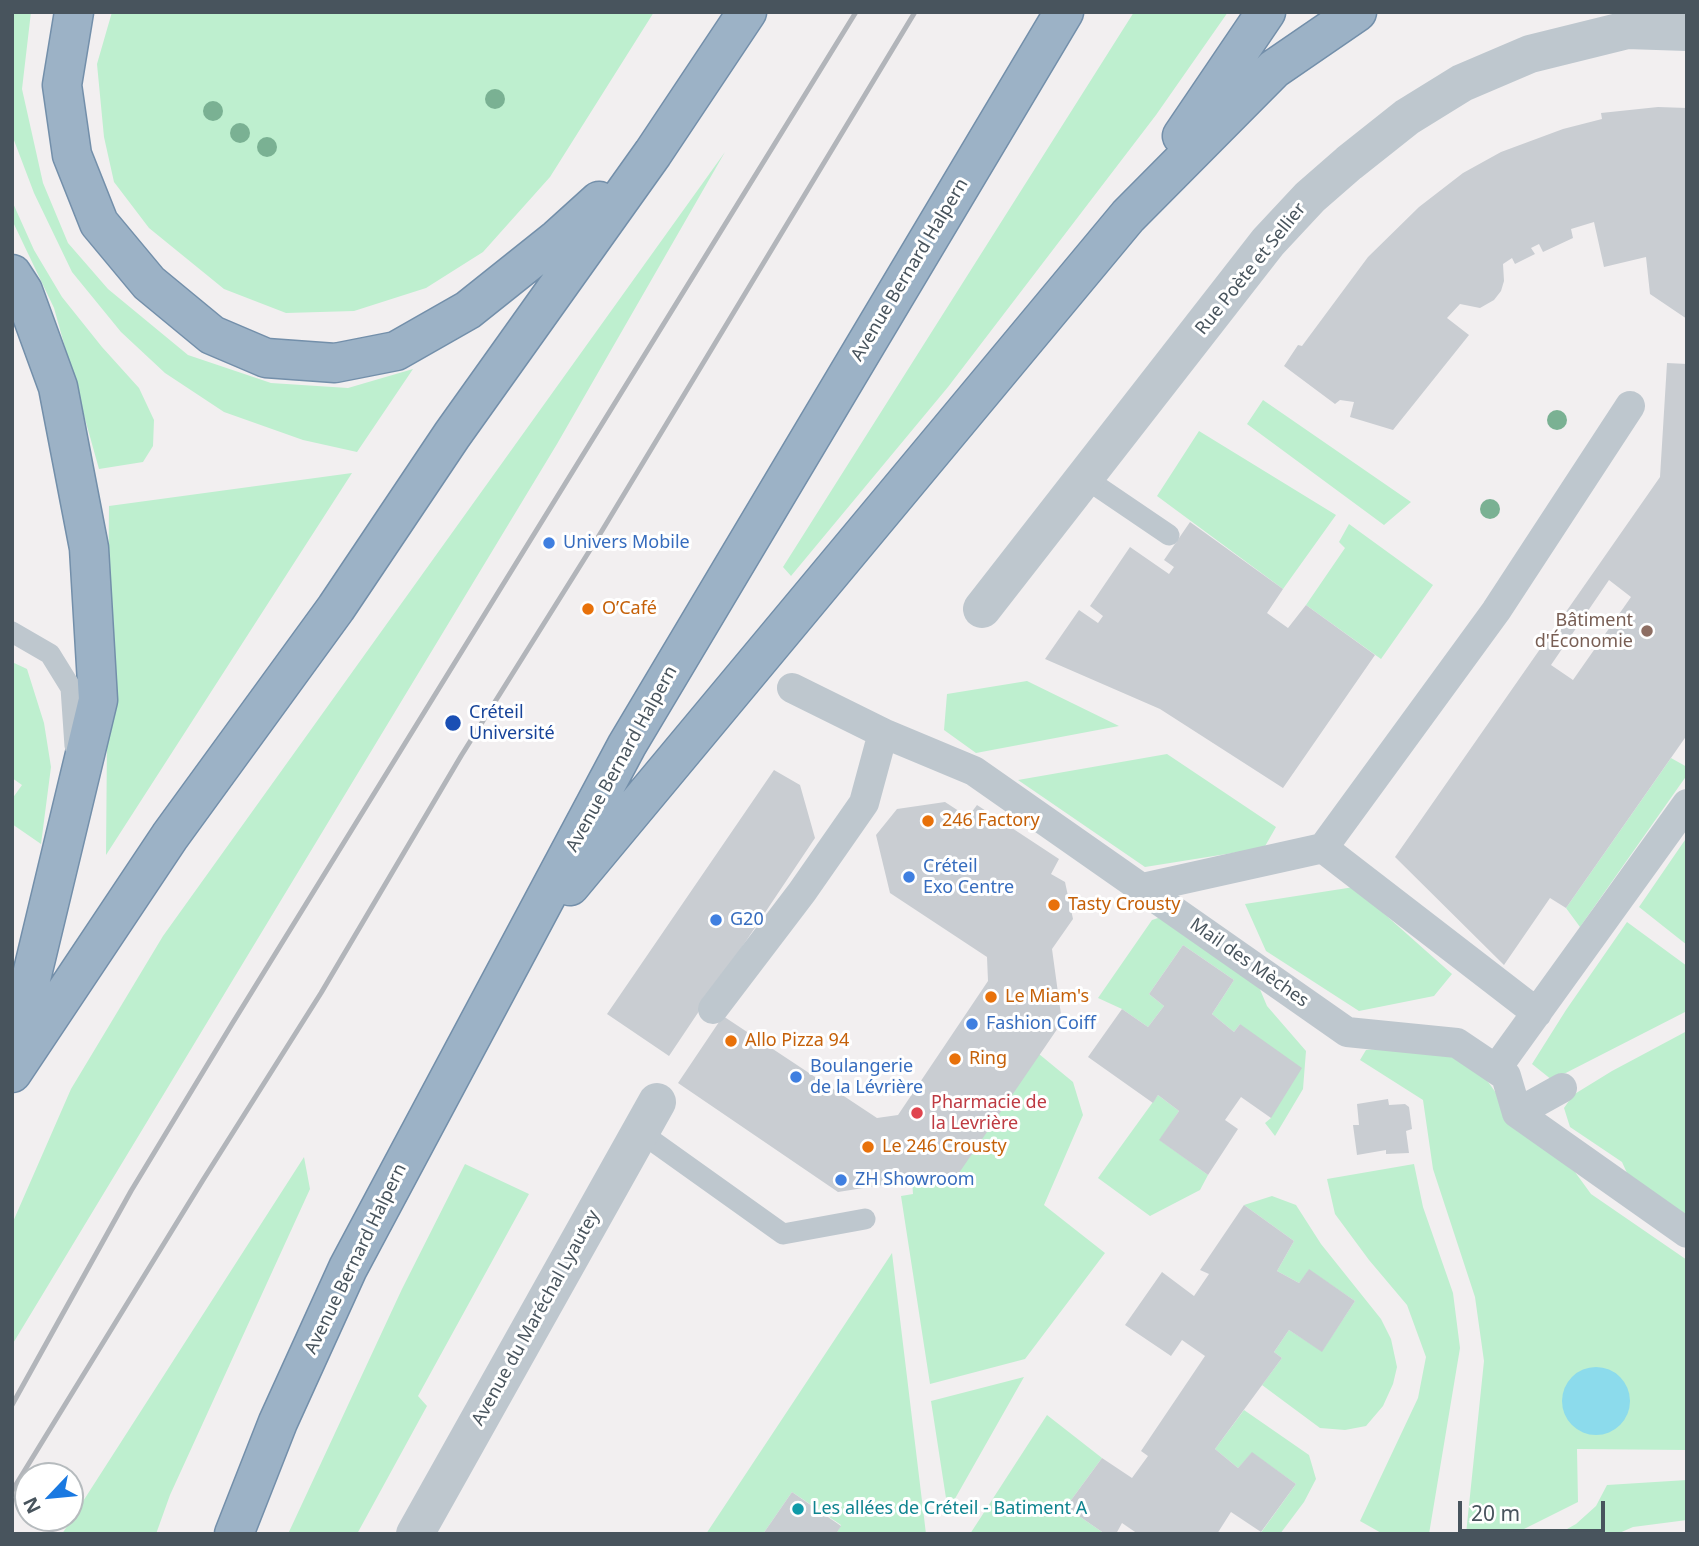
<!DOCTYPE html>
<meta charset="utf-8">
<style>
body{margin:0}
#map{position:relative;width:1699px;height:1546px;overflow:hidden;background:#f2eff0;font-family:"Noto Sans",sans-serif}
canvas{display:block}
.frame{position:absolute;inset:0;border:14px solid #48545d;pointer-events:none}
.north{position:absolute;left:14px;top:1462px;width:70px;height:70px;box-sizing:border-box;background:#fff;border:2px solid #b6bbbe;border-radius:50%;rotate:244deg;font-size:19px;font-weight:700;line-height:28px;text-align:center;color:#48545d}
.north::after{content:'';display:block;margin:auto;width:24px;height:32px;background:#1a79e1;clip-path:polygon(50% 0,100% 100%,50% 72%,0 100%)}
.scale{position:absolute;left:1458px;top:1501px;width:147px;height:32px;box-sizing:border-box;border:4px solid #48545d;border-top:0;padding-left:9px;font-size:21px;line-height:24px;white-space:nowrap;color:#48545d;-webkit-text-stroke:5px #fff;paint-order:stroke}
</style>
<div id="map">
<canvas width="1699" height="1546"></canvas>
<div class="frame"></div>
<div class="north">N</div>
<div class="scale">20 m</div>
</div>
<script>
const c = document.querySelector('canvas').getContext('2d');
c.lineJoin = 'round';
function fillPath(path, color) { c.fillStyle = color; c.fill(path, 'evenodd'); }
const poly = rows => new Path2D(rows.map(r => 'M' + r).join(''));
function trace(path, color, width, dash) { c.strokeStyle = color; c.lineWidth = width; c.lineCap = dash ? 'butt' : 'round'; c.setLineDash(dash || []); c.stroke(path); }
function write(font, color, halo, rows, align = 'center') {
  c.font = font + ' "Noto Sans",sans-serif'; c.lineWidth = 6; c.setLineDash([]); c.textBaseline = 'middle'; c.strokeStyle = halo; c.fillStyle = color; for (const [text, x, y, turn = 0] of rows) {
    c.save(); c.translate(x, y); c.rotate((+turn || 0) * Math.PI / 180); c.textAlign = isNaN(turn) ? turn : align; if (halo) c.strokeText(text, 0, 0); c.fillText(text, 0, 0); c.restore();
  }
}
const green = poly([
 [12,12,31,12,22,89,43,183,68,243,108,289,188,355,271,383,348,388,413,369,357,452,303,440,224,412,165,373,121,332,72,272,34,193,12,135],
 [112,12,654,12,550,177,483,252,426,288,354,311,286,313,224,289,149,228,114,182,104,137,97,64],
 [1134,12,1228,12,1156,115,948,387,791,576,783,567],
 [725,152,557,444,12,1345,12,1224,71,1089,163,936],
 [12,201,34,250,62,297,102,347,139,388,154,420,153,446,143,462,99,469,54,308,12,220],
 [1263,400,1411,502,1384,525,1247,424],
 [1199,431,1336,515,1283,589,1157,496],
 [352,473,106,855,109,506],
 [1349,524,1433,585,1381,659,1306,605,1345,548,1339,542],
 [12,662,27,669,44,723,51,767,41,844,12,824,12,799,22,785,12,778],
 [1027,681,1119,726,976,753,944,730,947,694],
 [1167,754,1276,827,1264,848,1145,867,1018,780],
 [1671,758,1687,767,1687,775,1580,927,1566,908],
 [1687,837,1687,945,1639,907],
 [1354,887,1452,974,1434,996,1359,1011,1266,951,1245,904],
 [1173,913,1251,968,1267,1006,1306,1051,1303,1089,1275,1136,1265,1123,1271,1118,1240,1024,1234,1032,1212,1014,1234,980,1183,945,1149,994,1164,1006,1148,1027,1122,1009,1098,998,1152,920],
 [1627,922,1687,966,1687,1011,1552,1080,1532,1064,1566,1010],
 [1687,1031,1687,1221,1632,1184,1622,1162,1570,1127,1564,1108,1573,1095,1612,1071],
 [1407,1046,1449,1052,1481,1072,1504,1104,1512,1124,1575,1172,1591,1194,1687,1260,1687,1450,1577,1449,1578,1502,1514,1534,1466,1534,1484,1361,1475,1297,1433,1169,1423,1100,1360,1060,1366,1050],
 [1039,1054,1073,1082,1083,1115,1044,1205,1105,1253,1025,1359,930,1384,901,1196,913,1194,912,1180],
 [1158,1095,1179,1111,1160,1140,1208,1175,1200,1190,1150,1216,1098,1178],
 [304,1157,310,1189,170,1495,156,1534,62,1534],
 [465,1164,529,1194,418,1396,427,1406,357,1534,288,1534,402,1289],
 [1414,1164,1423,1207,1453,1293,1460,1348,1429,1534,1383,1534,1360,1521,1418,1398,1426,1357,1407,1305,1369,1260,1335,1214,1327,1179],
 [1272,1196,1296,1205,1321,1244,1381,1319,1391,1339,1397,1367,1393,1384,1383,1406,1366,1426,1345,1430,1320,1428,1262,1385,1282,1358,1274,1352,1289,1330,1322,1351,1355,1301,1309,1270,1299,1283,1277,1271,1294,1241,1244,1205],
 [892,1253,926,1534,836,1534,841,1525,792,1492,763,1534,706,1534],
 [1024,1377,948,1511,931,1401],
 [1244,1410,1309,1455,1316,1479,1304,1502,1280,1534,1260,1534,1296,1484,1252,1453,1238,1468,1215,1449],
 [1047,1415,1102,1458,1066,1507,1105,1534,970,1534],
 [1687,1480,1687,1520,1633,1527,1617,1534,1558,1534,1576,1524,1596,1506,1607,1485]
]);
const water = poly([
 '1562 1401a34 34 0 1 1 68 0a34 34 0 1 1-68 0Z'
]);
const building = poly([
 [1658,107,1687,108,1687,319,1650,294,1646,257,1604,267,1594,222,1571,229,1573,238,1543,252,1539,244,1531,248,1535,254,1515,264,1512,258,1503,264,1504,281,1501,291,1494,300,1480,308,1460,304,1447,318,1469,335,1393,430,1350,417,1354,402,1340,400,1335,404,1284,366,1298,345,1302,346,1368,257,1419,207,1463,173,1501,152,1563,129,1602,119,1601,113],
 [1667,363,1687,364,1687,735,1566,908,1550,898,1504,965,1395,857,1660,477],
 [1609,580,1631,597,1573,680,1551,665],
 [1190,522,1283,589,1267,613,1288,628,1306,605,1375,655,1283,788,1160,709,1045,659,1079,610,1098,623,1103,616,1090,606,1130,547,1169,574,1174,567,1164,560],
 [774,770,800,785,815,838,669,1056,607,1014],
 [945,802,968,817,977,805,1059,859,1051,874,1065,882,1073,919,1052,949,1062,1022,959,1173,838,1192,678,1083,723,1016,877,1118,898,1115,988,981,987,957,890,893,876,835,897,809],
 [1183,945,1234,980,1212,1014,1234,1032,1240,1024,1302,1068,1271,1118,1241,1097,1225,1120,1238,1129,1208,1175,1159,1140,1179,1111,1158,1095,1153,1103,1088,1057,1122,1009,1148,1027,1164,1006,1149,994],
 [1388,1099,1389,1105,1405,1104,1409,1107,1412,1129,1406,1131,1409,1153,1386,1154,1386,1150,1357,1155,1353,1125,1359,1125,1357,1104],
 [1244,1205,1294,1241,1277,1271,1299,1283,1309,1269,1355,1301,1322,1352,1289,1330,1274,1352,1282,1358,1215,1449,1238,1468,1252,1452,1296,1484,1261,1532,1231,1512,1217,1534,1138,1534,1122,1523,1116,1534,1105,1534,1066,1507,1102,1458,1132,1478,1148,1456,1141,1451,1205,1356,1182,1340,1171,1356,1125,1325,1162,1272,1194,1296,1209,1274,1200,1270],
 [792,1492,841,1526,836,1534,763,1534]
]);
const service = poly([
 [1085,478,1169,535],
 [12,632,50,654,71,688,75,746],
 [640,1132,783,1234,865,1219]
]);
const pedestrian = poly([
 [792,688,883,733,974,771,1347,1032,1457,1043,1506,1076,1517,1113,1687,1233],
 [1323,848,1537,1013],
 [1143,888,1323,848,1496,611,1630,406],
 [713,1009,802,892,864,803,883,733],
 [1496,1069,1687,804],
 [1517,1113,1562,1088]
]);
const minor = poly([
 [982,609,1268,242,1310,197,1349,163,1407,117,1462,83,1530,54,1627,30,1687,32],
 [415,1534,657,1102]
]);
const trunk = poly([
 [74,12,62,85,72,155,99,223,149,283,212,335,266,358,335,363,396,351,468,310,557,239,599,201],
 [1182,136,1266,12],
 [12,274,23,291,58,387,89,548,98,700,13,1054],
 [570,886,1128,216,1274,69,1357,12],
 [12,1073,170,836,336,608,452,435,653,153,747,12],
 [234,1534,278,1422,348,1268,627,745,1064,12]
]);
const rail = poly([
 [12,1405,131,1191,232,1024,856,12],
 [12,1491,203,1180,321,993,461,756,600,534,915,12]
]);
const trees = [
 [495,99],
 [213,111],
 [240,133],
 [267,147],
 [1557,420],
 [1490,509]
];
const markers = [
 [549,543,7,"#3f7fe0"],
 [588,609,7,"#e8710a"],
 [1647,631,7,"#8d6e63"],
 [453,723,9,"#1a4fb4"],
 [928,821,7,"#e8710a"],
 [909,877,7,"#3f7fe0"],
 [1054,905,7,"#e8710a"],
 [716,920,7,"#3f7fe0"],
 [991,997,7,"#e8710a"],
 [972,1024,7,"#3f7fe0"],
 [731,1041,7,"#e8710a"],
 [955,1059,7,"#e8710a"],
 [796,1077,7,"#3f7fe0"],
 [917,1113,7,"#e0444e"],
 [868,1147,7,"#e8710a"],
 [841,1180,7,"#3f7fe0"],
 [798,1509,7,"#0f9aa8"]
];
const streetNames = [
 ["Rue Poète et Sellier",1251,269,-51],
 ["Avenue Bernard Halpern",910,270,-59],
 ["Avenue Bernard Halpern",622,759,-61],
 ["Mail des Mèches",1249,963,35],
 ["Avenue Bernard Halpern",356,1259,-64],
 ["Avenue du Maréchal Lyautey",536,1318,-61]
];
const shopNames = [
 ["Univers Mobile",563,543],
 ["Créteil",923,867],
 ["Exo Centre",923,888],
 ["G20",730,920],
 ["Fashion Coiff",986,1024],
 ["Boulangerie",810,1067],
 ["de la Lévrière",810,1088],
 ["ZH Showroom",855,1180]
];
const foodNames = [
 ["O’Café",602,609],
 ["246 Factory",942,821],
 ["Tasty Crousty",1068,905],
 ["Le Miam's",1005,997],
 ["Allo Pizza 94",745,1041],
 ["Ring",969,1059],
 ["Le 246 Crousty",882,1147]
];
const educationNames = [
 ["Bâtiment",1633,621],
 ["d'Économie",1633,642]
];
const transitNames = [
 ["Créteil",469,713],
 ["Université",469,734]
];
const healthNames = [
 ["Pharmacie de",931,1103],
 ["la Levrière",931,1124]
];
const cultureNames = [
 ["Les allées de Créteil - Batiment A",812,1509]
];
fillPath(green, '#beefcf');
fillPath(water, '#8cdbec');
fillPath(building, '#c9cdd2');
trace(trunk, '#738faa', 41);
trace(service, '#bec7ce', 21);
trace(pedestrian, '#bec7ce', 30);
trace(minor, '#bec7ce', 38);
trace(trunk, '#9cb2c6', 38);
trace(rail, '#b2b5ba', 5);
c.fillStyle = '#7ab193';
for (const [x, y] of trees) { c.beginPath(); c.arc(x, y, 10, 0, 2 * Math.PI); c.fill(); }
for (const [x, y, r, color] of markers) { const dot = new Path2D(); dot.arc(x, y, r, 0, 2 * Math.PI); c.fillStyle = color; c.fill(dot); trace(dot, '#fff', 2.5); }
write('18px', '#48545d', '#fff', streetNames);
write('18px', '#366cbe', '#fff', shopNames, 'left');
write('18px', '#c56008', '#fff', foodNames, 'left');
write('18px', '#785e54', '#fff', educationNames, 'right');
write('18px', '#164399', '#fff', transitNames, 'left');
write('18px', '#be3a42', '#fff', healthNames, 'left');
write('18px', '#0d838f', '#fff', cultureNames, 'left');
</script>
